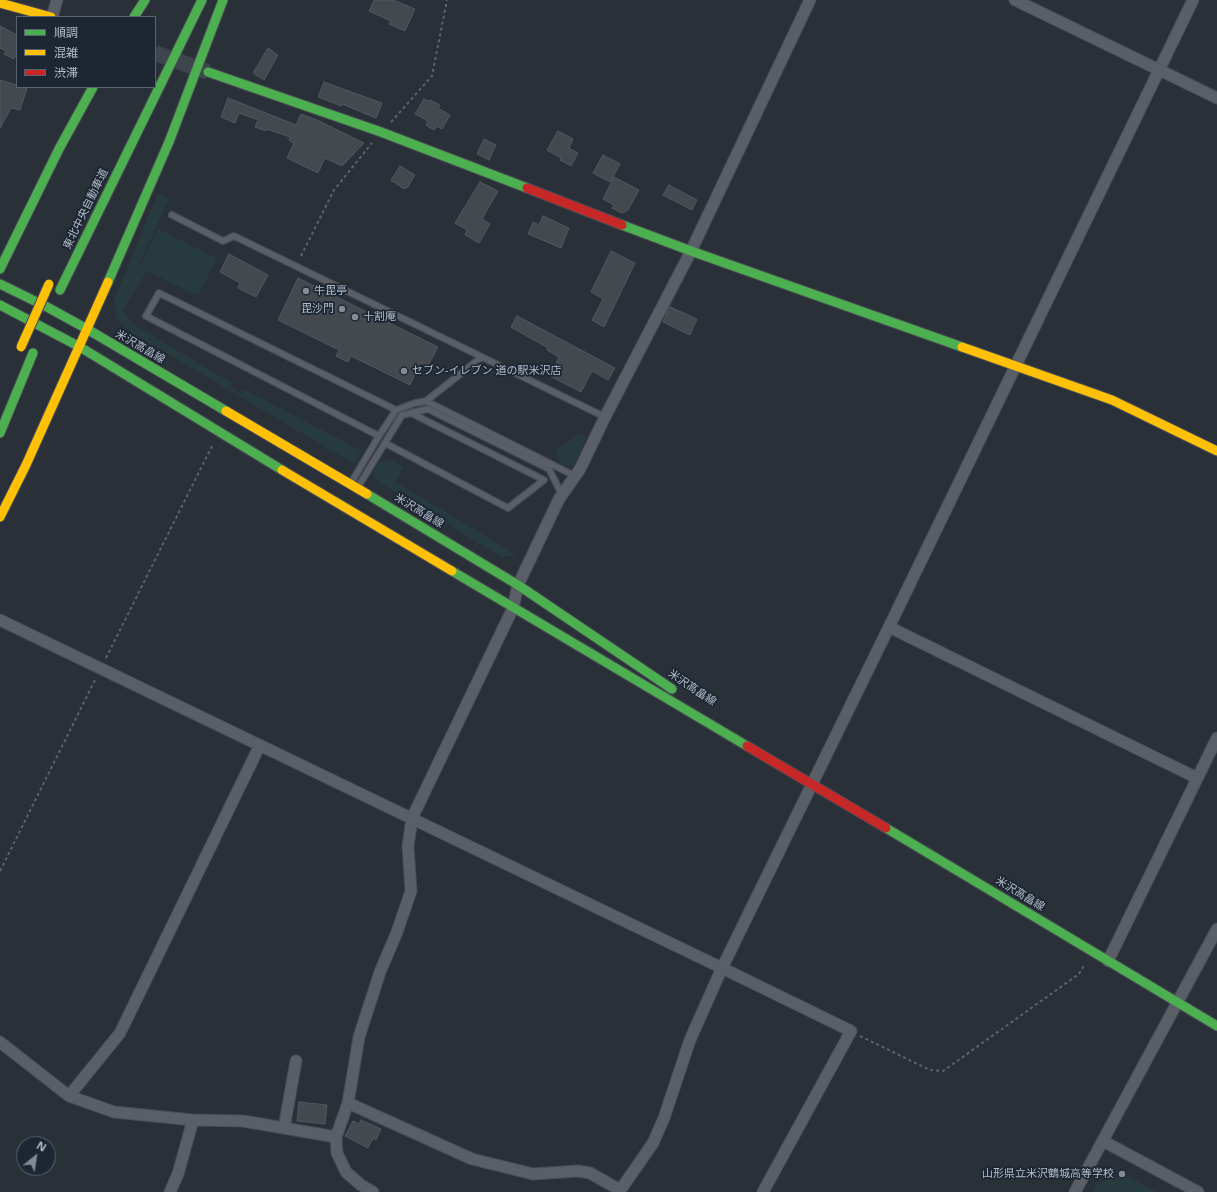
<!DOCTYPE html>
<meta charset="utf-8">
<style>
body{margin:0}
#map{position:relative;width:1217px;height:1192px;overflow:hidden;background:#2a3038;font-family:"Noto Sans","Noto Sans JP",sans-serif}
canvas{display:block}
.legend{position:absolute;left:16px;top:16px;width:140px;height:72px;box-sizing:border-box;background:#1d2633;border:1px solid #59626f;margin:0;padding:5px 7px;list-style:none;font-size:12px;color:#b4bcc9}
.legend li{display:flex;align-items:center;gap:8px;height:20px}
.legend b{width:20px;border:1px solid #59626f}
.north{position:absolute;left:16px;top:1136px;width:40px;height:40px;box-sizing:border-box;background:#1d2633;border:1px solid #59626f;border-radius:50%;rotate:30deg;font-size:11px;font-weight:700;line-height:16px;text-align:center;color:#b4bcc9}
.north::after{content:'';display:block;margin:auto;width:14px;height:18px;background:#848b96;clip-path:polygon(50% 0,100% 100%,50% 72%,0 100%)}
</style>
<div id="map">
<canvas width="1217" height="1192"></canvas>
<ul class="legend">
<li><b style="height:5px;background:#4caf50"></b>順調</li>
<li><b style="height:5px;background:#ffc107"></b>混雑</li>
<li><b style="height:5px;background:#c62828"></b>渋滞</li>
</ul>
<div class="north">N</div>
</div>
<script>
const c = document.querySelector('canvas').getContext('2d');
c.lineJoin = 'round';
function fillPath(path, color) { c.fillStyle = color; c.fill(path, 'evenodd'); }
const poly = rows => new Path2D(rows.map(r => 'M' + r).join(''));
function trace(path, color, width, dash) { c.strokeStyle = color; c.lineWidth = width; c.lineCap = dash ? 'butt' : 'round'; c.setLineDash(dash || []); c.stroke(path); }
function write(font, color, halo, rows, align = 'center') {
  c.font = font + ' "Noto Sans","Noto Sans JP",sans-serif'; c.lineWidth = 3.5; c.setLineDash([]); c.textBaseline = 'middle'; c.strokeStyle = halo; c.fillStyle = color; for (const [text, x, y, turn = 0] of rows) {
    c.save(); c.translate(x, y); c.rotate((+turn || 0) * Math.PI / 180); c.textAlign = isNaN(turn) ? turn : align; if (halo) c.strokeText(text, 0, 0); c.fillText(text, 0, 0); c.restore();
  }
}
const green = poly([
 [158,193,169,199,138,267,147,271,123,310,133,324,232,383,231,388,241,394,244,389,362,451,354,464,132,333,116,319,115,298],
 [158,229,217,258,198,296,139,267],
 [578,434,584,434,586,438,574,465,568,466,561,464,558,461,557,457,558,448],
 [390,460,404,467,396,482,517,555,501,557,374,479,373,473,378,462],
 [1126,1175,1157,1192,1093,1192,1099,1182]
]);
const building = poly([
 [374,0,393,0,415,9,405,31,389,24,391,21,369,11,374,0],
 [0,26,17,35,17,53,14,59,4,54,6,51,0,48,0,26],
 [268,48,278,55,264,80,253,73,268,48],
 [0,80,17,85,17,87,27,88,20,110,11,108,0,128,0,80],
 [324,82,382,103,376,118,342,104,341,106,318,97,324,82],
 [228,98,296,125,301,114,317,120,364,143,342,166,325,158,318,173,287,158,294,143,289,140,290,137,267,129,266,131,255,127,258,120,239,113,235,123,221,117,228,98],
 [424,99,428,101,430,100,440,105,438,108,450,115,442,129,437,126,434,130,426,125,428,121,415,114,424,99],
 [558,131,573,139,569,148,578,153,571,166,560,160,561,158,547,150,558,131],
 [484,139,496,145,489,160,477,154,484,139],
 [603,155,620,164,610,182,593,173,603,155],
 [400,166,415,175,407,188,406,187,404,189,391,180,400,166],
 [614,177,639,190,628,210,622,213,612,208,614,205,603,199,614,177],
 [480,182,498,191,482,219,490,224,479,243,465,235,467,230,455,223,480,182],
 [669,185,697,200,692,210,663,195,669,185],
 [543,216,569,228,561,248,528,234,533,222,539,225,543,216],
 [611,251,635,263,604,327,592,320,603,299,591,292,611,251],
 [229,254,268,275,256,297,238,288,240,283,220,272,229,254],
 [298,278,438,347,428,366,420,363,410,385,351,356,348,362,336,356,339,350,278,320,298,278],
 [670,307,697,319,690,335,663,322,670,307],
 [517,316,615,368,608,380,592,371,581,392,550,376,559,357,547,350,548,348,511,327,517,316],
 [299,1102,327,1105,325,1124,297,1121,299,1102],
 [361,1120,381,1129,376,1140,373,1138,368,1148,345,1136,353,1121,359,1124,361,1120]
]);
const secondaryTunnel = poly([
 [155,53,208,72]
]);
const path = poly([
 [391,122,432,76,447,0],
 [301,256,334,190,372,143],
 [106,658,212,446],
 [0,871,96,678],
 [860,1036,930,1070,943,1071,1079,974,1085,964]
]);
const lane = poly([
 [172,215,223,241,234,236,605,417],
 [426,401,482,357],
 [379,436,396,410,415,403,426,401,575,476],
 [385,443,508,508,544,480,411,413],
 [351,483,379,436,146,316,159,293,396,410],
 [358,487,402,415,428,409,549,469,562,495]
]);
const street = poly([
 [1015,0,1217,98],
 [52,17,57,0],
 [0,620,722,968,851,1031,763,1192],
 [889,627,1197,778],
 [1108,961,1217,738],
 [0,1042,69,1096,114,1112,193,1120,243,1121,336,1137],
 [69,1096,120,1033,260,745],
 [348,1103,472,1159,533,1174,578,1171,590,1173,620,1190],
 [284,1128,296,1061],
 [1103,1141,1198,1192],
 [170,1192,178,1174,193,1120],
 [373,1192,361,1185,346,1172,337,1153,336,1137,348,1103,359,1037,380,972,397,932,411,891,408,846,412,818,513,608,518,585,559,499,580,469,605,417,691,251,810,0],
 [619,1192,653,1143,664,1118,690,1040,722,968,889,627,1193,0],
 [1075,1192,1217,929]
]);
const fast = poly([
 [134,17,145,0],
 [208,72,381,132,527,188],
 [622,225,691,251,962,347],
 [0,269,59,149,93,87],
 [108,282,169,142,223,0],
 [0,284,47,307,87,329,226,411],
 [60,290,202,0],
 [0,305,80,347,282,470],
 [0,433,33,353],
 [367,494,518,585,672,689],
 [452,571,747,746],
 [886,828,1217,1026]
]);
const slow = poly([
 [0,3,51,17],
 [962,347,1112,400,1217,451],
 [226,411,367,494],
 [282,470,452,571],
 [0,517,26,465,108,282]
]);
const jam = poly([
 [527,188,622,225],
 [747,746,886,828]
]);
const slowBridge = poly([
 [21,347,49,284]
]);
const markers = [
 [306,291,4,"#848b96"],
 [342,309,4,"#848b96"],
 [355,317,4,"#848b96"],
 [404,371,4,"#848b96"],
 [1122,1174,4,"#848b96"]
];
const streetNames = [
 ["東北中央自動車道",86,209,-64],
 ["米沢高畠線",140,347,30],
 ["米沢高畠線",419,511,31],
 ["米沢高畠線",692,688,34],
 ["米沢高畠線",1020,894,31]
];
const poiNames = [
 ["牛毘亭",314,291],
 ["毘沙門",334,309,"right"],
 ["十割庵",363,317],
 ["セブン-イレブン 道の駅米沢店",412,371],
 ["山形県立米沢鶴城高等学校",1114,1174,"right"]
];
fillPath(green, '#273a3e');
fillPath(building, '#444950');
trace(building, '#52575f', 1);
trace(secondaryTunnel, '#3f454e', 16, [16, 8]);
trace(lane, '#484c53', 8);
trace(street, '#484c53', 13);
trace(fast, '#484c53', 11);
trace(slow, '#484c53', 11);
trace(jam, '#484c53', 11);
trace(path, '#5d636a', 2, [3, 3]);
trace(lane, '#5a5e66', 5.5);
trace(street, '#5a5e66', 11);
trace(fast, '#4caf50', 9);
trace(slow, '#ffc107', 9);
trace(jam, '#c62828', 9);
trace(slowBridge, '#474c53', 11, []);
trace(slowBridge, '#ffc107', 9);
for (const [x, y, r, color] of markers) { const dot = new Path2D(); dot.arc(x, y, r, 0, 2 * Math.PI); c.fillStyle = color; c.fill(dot); trace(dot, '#1d2633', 1.5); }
write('11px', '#b4bcc9', '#1d2633', streetNames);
write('11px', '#b4bcc9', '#1d2633', poiNames, 'left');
</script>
